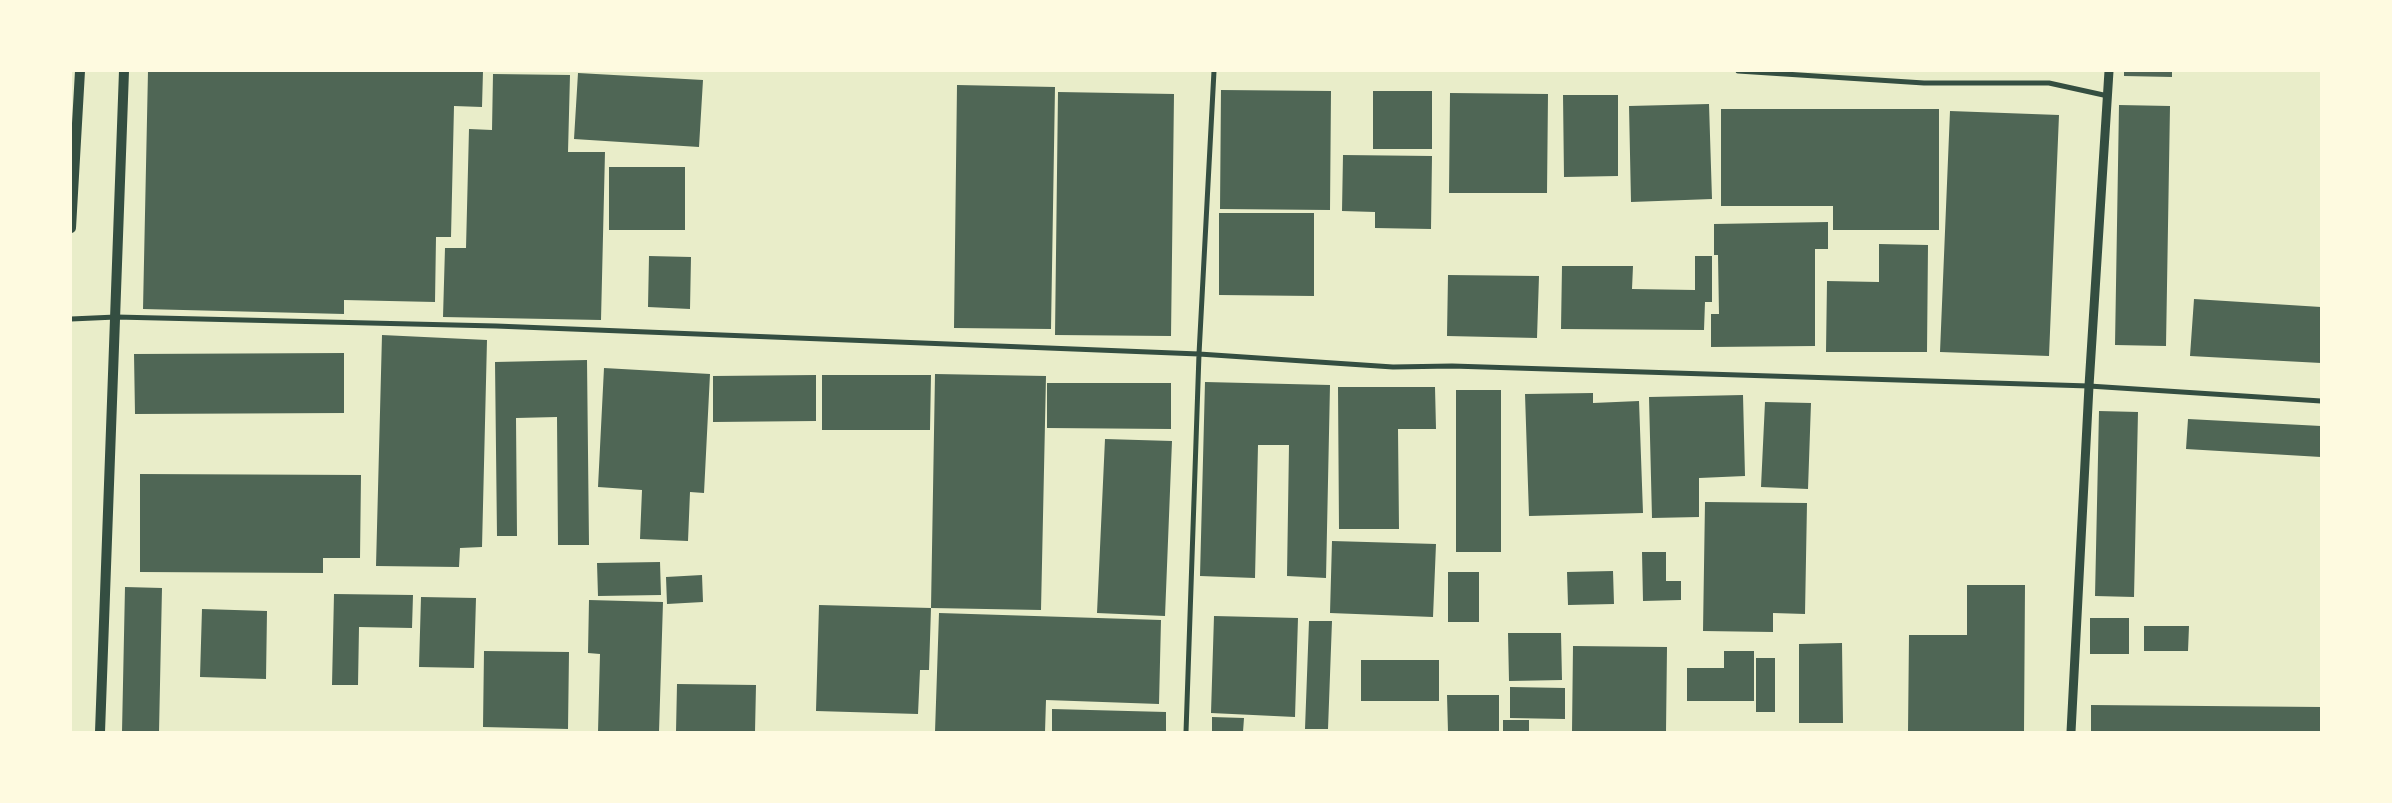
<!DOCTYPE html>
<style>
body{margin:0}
#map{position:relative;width:2392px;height:803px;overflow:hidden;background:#e9edc9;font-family:"Sofia Sans Condensed",sans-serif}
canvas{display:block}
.frame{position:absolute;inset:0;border:72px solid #fefae0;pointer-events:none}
</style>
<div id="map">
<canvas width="2392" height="803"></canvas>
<div class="frame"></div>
</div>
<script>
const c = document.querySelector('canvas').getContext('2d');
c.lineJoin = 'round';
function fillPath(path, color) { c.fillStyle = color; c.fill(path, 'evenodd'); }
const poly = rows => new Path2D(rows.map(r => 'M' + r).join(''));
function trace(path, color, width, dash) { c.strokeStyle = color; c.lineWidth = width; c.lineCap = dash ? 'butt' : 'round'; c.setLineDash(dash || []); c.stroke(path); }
const building = poly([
 [148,71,483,71,482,107,454,106,451,237,436,237,435,302,344,300,344,314,143,309],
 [2124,71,2172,71,2172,77,2124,76],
 [578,73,703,80,699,147,574,139],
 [493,74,570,75,568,152,605,152,601,320,443,317,445,248,466,248,469,129,492,130],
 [957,85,1055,87,1051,329,954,328],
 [1221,90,1331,91,1330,210,1220,209],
 [1373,91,1432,91,1432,149,1373,149],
 [1058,92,1174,94,1171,336,1055,335],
 [1450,93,1548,94,1547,193,1449,193],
 [1563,95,1618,95,1618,176,1564,177],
 [1709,104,1712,199,1631,202,1629,106],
 [2119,105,2170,106,2166,346,2115,345],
 [1721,109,1939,109,1939,230,1833,230,1833,206,1721,206],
 [1950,111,2059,115,2049,356,1940,352],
 [1343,155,1432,156,1431,229,1375,228,1375,212,1342,211],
 [609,167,685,167,685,230,609,230],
 [1219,213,1314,213,1314,296,1219,295],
 [1828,222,1828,249,1815,249,1815,346,1711,347,1711,314,1719,314,1718,255,1714,255,1714,224],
 [1879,244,1928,245,1927,352,1826,352,1827,281,1879,282],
 [649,256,691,257,690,309,648,307],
 [1695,256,1712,256,1712,302,1705,302,1704,330,1561,329,1562,266,1633,266,1632,289,1695,290],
 [1448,275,1539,276,1537,338,1447,336],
 [2194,299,2321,307,2321,363,2190,356],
 [382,335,487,340,482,547,460,548,459,567,376,566],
 [344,353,344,413,135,414,134,354],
 [587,360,589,545,558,545,557,417,516,418,517,536,497,536,495,362],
 [604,368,710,374,704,493,690,492,688,541,640,539,642,490,598,487],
 [935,374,1046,376,1041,610,931,608,929,670,920,670,918,714,816,711,819,605,931,608],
 [816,375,816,421,713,422,713,376],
 [822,375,931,375,930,430,822,430],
 [1205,382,1330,385,1326,578,1287,576,1289,445,1258,445,1255,578,1200,576],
 [1047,383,1171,383,1171,429,1047,428],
 [1338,387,1435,387,1436,429,1398,429,1399,529,1339,529],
 [1456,390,1501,390,1501,552,1456,552],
 [1593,393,1593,403,1639,401,1643,513,1529,516,1525,394],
 [1743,395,1745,476,1699,478,1699,517,1652,518,1649,397],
 [1765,402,1811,403,1808,489,1761,487],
 [2099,411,2138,412,2134,597,2095,596],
 [2188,419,2321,426,2321,457,2186,449],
 [1105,439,1172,441,1165,616,1097,613],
 [140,474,361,475,360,558,323,558,323,573,140,572],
 [1705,502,1807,503,1805,614,1773,613,1773,632,1703,631],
 [1332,541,1436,544,1433,617,1330,613],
 [1642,552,1666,552,1666,581,1681,581,1681,600,1643,601],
 [660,562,661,595,598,596,597,563],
 [1613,571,1614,604,1568,605,1567,572],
 [1448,572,1479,572,1479,622,1448,622],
 [702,575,703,602,667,604,666,577],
 [1967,585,2025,585,2024,732,1908,732,1909,635,1967,635],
 [125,587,162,588,159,732,122,732],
 [334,594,413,595,412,628,359,627,358,685,332,685],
 [421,597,476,598,474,668,419,667],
 [589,600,663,602,659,732,598,732,600,654,588,653],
 [202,609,267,611,266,679,200,677],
 [939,613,1161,620,1159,704,1046,700,1045,732,935,732],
 [1214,616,1298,618,1295,717,1211,713],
 [2090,618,2129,618,2129,654,2090,654],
 [1309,621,1332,621,1328,729,1305,729],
 [2144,626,2189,626,2188,651,2144,651],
 [1508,633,1561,633,1562,680,1509,681],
 [1842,643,1843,723,1799,723,1799,644],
 [1573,646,1667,647,1666,732,1572,732],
 [484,651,569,652,568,729,483,727],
 [1724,651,1754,651,1754,701,1687,701,1687,668,1724,668],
 [1756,658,1775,658,1775,712,1756,712],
 [1361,660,1439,660,1439,701,1361,701],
 [677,684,756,685,755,732,676,732],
 [1510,687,1565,688,1565,719,1510,718],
 [1447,695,1499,695,1499,732,1448,732],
 [2091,705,2321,707,2321,732,2091,732],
 [1052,709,1166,712,1166,732,1052,732],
 [1212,717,1244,718,1243,732,1212,732],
 [1503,720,1529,720,1529,732,1503,732]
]);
const minor = poly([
 [1738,71,1924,83,2049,83,2108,96],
 [71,319,116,317,496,326,1199,354,1393,367,1452,366,2089,386,2321,401],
 [1186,732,1199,354,1214,71]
]);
const tertiary = poly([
 [2071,732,2089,386,2109,71]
]);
const secondary = poly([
 [71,228,80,71],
 [100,732,124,71]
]);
fillPath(building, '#4f6655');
trace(minor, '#344e41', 5);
trace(tertiary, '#344e41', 9);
trace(secondary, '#344e41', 10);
</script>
